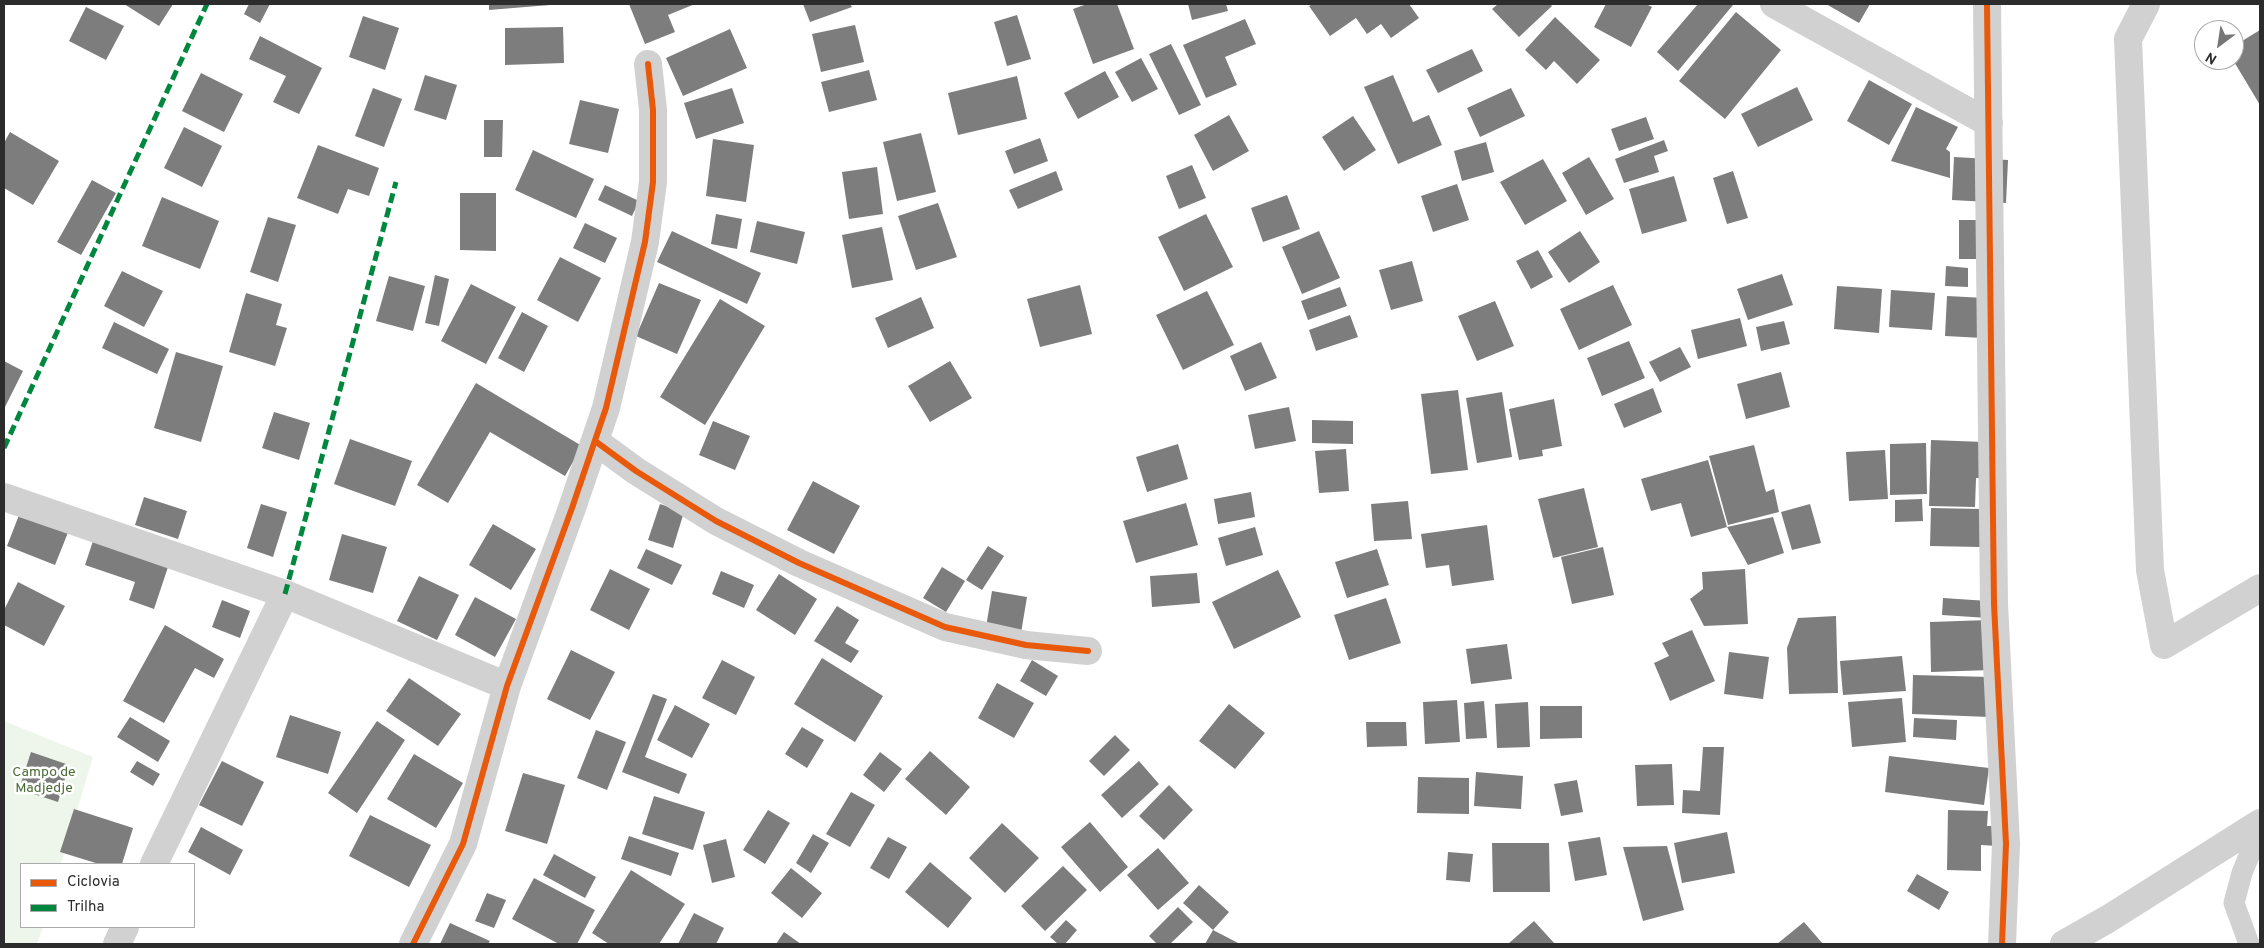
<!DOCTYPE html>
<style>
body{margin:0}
#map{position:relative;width:2264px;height:948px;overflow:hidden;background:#fff;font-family:Overpass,sans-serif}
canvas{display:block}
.frame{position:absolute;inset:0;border:5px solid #2c2c2c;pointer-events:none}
.legend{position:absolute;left:20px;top:863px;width:175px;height:65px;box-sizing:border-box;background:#fff;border:1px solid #ababab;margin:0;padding:6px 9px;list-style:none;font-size:15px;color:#2c2c2c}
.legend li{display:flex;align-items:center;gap:10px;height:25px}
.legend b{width:25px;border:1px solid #ababab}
.north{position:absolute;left:2194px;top:20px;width:50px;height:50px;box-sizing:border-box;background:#fff;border:1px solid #ababab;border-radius:50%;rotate:211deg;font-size:14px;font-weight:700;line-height:20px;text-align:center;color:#2c2c2c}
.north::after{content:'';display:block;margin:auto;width:18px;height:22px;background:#767676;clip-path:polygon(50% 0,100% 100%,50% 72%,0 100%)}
</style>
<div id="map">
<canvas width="2264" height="948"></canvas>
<div class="frame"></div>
<ul class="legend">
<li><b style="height:6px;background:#e8590c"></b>Ciclovia</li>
<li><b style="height:6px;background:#00873e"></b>Trilha</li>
</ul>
<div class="north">N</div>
</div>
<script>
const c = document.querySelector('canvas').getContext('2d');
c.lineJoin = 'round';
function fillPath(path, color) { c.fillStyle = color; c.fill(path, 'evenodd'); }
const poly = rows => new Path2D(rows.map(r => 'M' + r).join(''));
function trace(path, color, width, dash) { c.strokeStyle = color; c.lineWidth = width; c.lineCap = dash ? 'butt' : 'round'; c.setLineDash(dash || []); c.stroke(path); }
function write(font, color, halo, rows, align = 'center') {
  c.font = font + ' Overpass,sans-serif'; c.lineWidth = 5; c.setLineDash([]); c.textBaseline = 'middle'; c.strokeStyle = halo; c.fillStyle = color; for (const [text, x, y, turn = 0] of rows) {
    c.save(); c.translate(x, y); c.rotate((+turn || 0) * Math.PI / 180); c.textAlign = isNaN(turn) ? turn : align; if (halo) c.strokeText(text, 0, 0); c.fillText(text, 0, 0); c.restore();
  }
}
const green = poly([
 [4,721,93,757,61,864,21,864,21,927,43,927,37,944,4,944]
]);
const building = poly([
 [124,4,173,4,159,26],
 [249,4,270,4,260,23,244,14],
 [489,4,550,4,550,5,489,10],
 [629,4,695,4,668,15,675,32,645,44],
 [803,4,850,4,852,7,810,22],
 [1087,4,1117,4,1134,49,1093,64,1073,9],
 [1188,4,1226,4,1228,11,1192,20],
 [1313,4,1409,4,1419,18,1391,38,1381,24,1367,34,1356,18,1330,36,1309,6],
 [1498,4,1550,4,1552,6,1519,37,1492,9],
 [1606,4,1646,4,1652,7,1631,47,1594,27],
 [1698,4,1733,5,1678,71,1657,52],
 [1826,4,1870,4,1859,23],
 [86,7,124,26,106,60,69,41],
 [1736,12,1781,50,1725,119,1679,81],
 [1017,15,1031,59,1007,66,994,22],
 [363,16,399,28,385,70,349,57],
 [1555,17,1600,60,1577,84,1554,61,1546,70,1525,50],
 [1245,19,1256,44,1225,57,1237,85,1206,98,1183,45],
 [855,25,864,62,821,72,812,34],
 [563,27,564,63,505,65,505,28],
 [730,29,747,68,683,96,666,58],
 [2260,30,2260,105,2233,60,2234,46],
 [260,36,322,68,299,114,273,102,286,76,249,59],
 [1171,44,1201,105,1179,115,1149,54],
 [1472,49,1483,71,1438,93,1426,70],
 [1141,58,1158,89,1132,102,1115,72],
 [869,70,877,100,829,112,821,82],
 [1105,71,1119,97,1078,119,1064,93],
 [201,73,243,94,224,132,182,111],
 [425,75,457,85,446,120,414,110],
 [1393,75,1413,122,1429,115,1442,145,1398,164,1364,87],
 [1017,76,1027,119,958,135,948,93],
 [1869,80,1912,104,1889,145,1847,121],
 [1797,87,1813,120,1758,147,1741,114],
 [373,88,402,99,384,147,355,136],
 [732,88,744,123,696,139,684,103],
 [1511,88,1525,116,1480,137,1467,108],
 [580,100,619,109,608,153,569,144],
 [1916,107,1958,127,1946,149,1950,152,1950,178,1891,161],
 [1229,115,1249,151,1213,171,1194,135],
 [1353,116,1376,150,1344,171,1322,137],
 [1646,117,1654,139,1619,151,1611,129],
 [484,120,503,120,502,157,484,157],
 [184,127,222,146,202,187,164,168],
 [10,132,59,161,33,205,4,188,4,143],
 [921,133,936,192,897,201,883,142],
 [1040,138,1048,161,1014,174,1005,151],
 [713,139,754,145,746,202,706,196],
 [1664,140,1668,151,1654,156,1659,172,1624,183,1615,159],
 [1486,142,1494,172,1462,181,1454,151],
 [318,145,379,168,369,196,348,189,338,214,297,198],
 [533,150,594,179,576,218,515,190],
 [1589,157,1614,199,1586,215,1562,173],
 [1954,157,2008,160,2006,203,1952,200],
 [1543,159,1567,201,1525,225,1500,182],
 [1192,165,1206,198,1179,209,1166,176],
 [877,167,883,214,849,219,842,172],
 [1056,171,1063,190,1018,209,1009,190],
 [1733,171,1748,218,1727,224,1713,178],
 [1674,176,1687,221,1642,234,1629,189],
 [92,180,116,193,81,255,57,242],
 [1457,184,1469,220,1433,232,1421,196],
 [605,185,639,201,632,216,598,200],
 [460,193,496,193,496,251,460,250],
 [1287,195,1300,229,1263,242,1251,208],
 [162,197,219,221,200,269,142,246],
 [938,203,957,257,916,270,898,216],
 [716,214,742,219,737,249,711,244],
 [1206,214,1233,267,1184,291,1158,237],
 [268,217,296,225,278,282,250,272],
 [1959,220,1985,220,1985,259,1959,259],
 [757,221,805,232,797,264,750,252],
 [585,223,617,238,605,263,573,248],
 [882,227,893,280,852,288,842,235],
 [672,231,761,273,747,304,657,262],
 [1319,231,1340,278,1302,294,1282,247],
 [1580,231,1600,262,1569,283,1548,252],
 [1538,250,1553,277,1531,289,1516,261],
 [560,257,601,278,578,322,537,300],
 [1412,261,1423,301,1391,310,1379,270],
 [1946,266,1968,268,1968,287,1945,286],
 [122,271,163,291,144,327,104,306],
 [1782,274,1793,305,1748,320,1737,289],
 [435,275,449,279,439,326,425,323],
 [389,276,425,286,413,331,376,321],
 [659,283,701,300,677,354,636,336],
 [471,284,516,307,486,364,441,341],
 [1080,285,1092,334,1040,347,1027,299],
 [1613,285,1632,325,1579,350,1560,309],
 [1837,286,1882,289,1879,333,1834,329],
 [1340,287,1347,306,1308,320,1301,301],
 [1891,290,1935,293,1932,330,1889,327],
 [1207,291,1234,345,1183,370,1156,315],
 [246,293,282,304,276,325,287,328,275,366,229,352],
 [1947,296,1985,298,1983,338,1945,336],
 [921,297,934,328,888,348,875,318],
 [720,299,765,326,705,425,660,397],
 [1495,301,1514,346,1477,361,1458,316],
 [522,312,548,326,524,372,498,358],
 [1350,315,1358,337,1316,351,1309,330],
 [1740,318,1747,346,1698,359,1691,330],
 [1784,321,1790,344,1761,351,1756,327],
 [114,322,169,349,157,374,102,348],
 [1629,341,1645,378,1602,396,1587,358],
 [1261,342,1277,378,1245,391,1230,356],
 [1680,347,1691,367,1660,382,1649,362],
 [176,352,223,366,201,442,154,428],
 [4,361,23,371,4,409],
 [950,361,972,398,930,422,908,386],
 [1781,372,1790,407,1746,419,1737,384],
 [476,383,582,446,565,476,490,432,448,503,417,485],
 [1653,388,1662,412,1624,428,1614,404],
 [1458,390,1468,470,1431,474,1421,394],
 [1502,392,1512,457,1477,463,1466,398],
 [1554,399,1562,446,1542,450,1543,456,1519,460,1509,409],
 [1289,407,1296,441,1255,449,1248,415],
 [274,412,310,423,299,460,262,448],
 [1312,420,1353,421,1353,444,1312,443],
 [713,421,750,436,735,470,699,455],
 [350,439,412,461,395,506,334,484],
 [1931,440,1984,442,1983,478,1976,478,1975,507,1929,506],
 [1926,443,1927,494,1890,495,1890,444],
 [1178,444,1188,479,1147,492,1136,457],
 [1754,445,1766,492,1774,489,1779,512,1728,525,1709,456],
 [1346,449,1349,491,1319,493,1315,451],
 [1885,450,1888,499,1849,501,1846,452],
 [1708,460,1727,527,1691,537,1681,503,1651,511,1641,479],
 [813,481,860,506,834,554,787,530],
 [1584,488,1598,547,1553,558,1538,499],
 [1251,492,1255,517,1218,524,1214,499],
 [144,497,187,511,178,539,135,525],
 [1922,499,1923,521,1895,522,1895,500],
 [1408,501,1412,539,1374,541,1371,504],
 [1186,503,1198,545,1136,563,1123,521],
 [261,504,287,512,273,557,247,548],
 [660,504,684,512,673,548,648,540],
 [1810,504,1821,543,1792,550,1781,512],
 [1931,508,1981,509,1980,547,1930,546],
 [21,510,69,530,55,565,7,546],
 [1773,517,1784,553,1748,565,1727,527],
 [493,524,536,549,511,590,469,565],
 [1487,525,1494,580,1452,586,1449,565,1426,568,1421,534],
 [1255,527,1263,555,1226,566,1218,538],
 [342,534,387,547,373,593,329,580],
 [95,535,170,561,154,609,129,600,135,582,85,565],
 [988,546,1004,556,982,590,966,580],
 [1603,547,1614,595,1572,604,1561,557],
 [646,549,682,565,672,585,637,568],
 [1377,549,1389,585,1347,598,1335,562],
 [942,567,965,581,946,612,923,598],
 [610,569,650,589,629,630,590,610],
 [1745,569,1748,624,1704,626,1690,599,1703,589,1702,572],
 [1278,570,1301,617,1234,649,1212,602],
 [721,571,754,585,744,608,712,594],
 [1197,573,1200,603,1152,607,1150,576],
 [779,574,817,599,795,635,756,610],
 [419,576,459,595,437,640,397,621],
 [18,582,65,606,44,646,4,625,4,610],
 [992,591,1027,597,1021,633,986,627],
 [475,597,516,619,495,657,455,635],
 [1386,598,1401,643,1349,660,1334,615],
 [1943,598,1988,601,1988,618,1942,615],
 [222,600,250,611,240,638,212,627],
 [837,606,859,620,845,643,859,651,851,663,814,641],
 [1836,616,1838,693,1789,694,1787,648,1798,618],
 [1989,620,1991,670,1931,672,1930,622],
 [165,625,224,659,214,678,195,668,164,723,123,701],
 [1692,630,1715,681,1670,701,1654,663,1669,656,1662,643],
 [1507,644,1512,679,1471,684,1466,649],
 [571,650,615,672,590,720,547,699],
 [1729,652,1769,657,1763,699,1724,694],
 [1902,656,1906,691,1843,695,1840,661],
 [822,658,883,696,855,742,794,704],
 [722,660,755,677,736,715,702,698],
 [1032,660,1058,676,1046,696,1020,681],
 [1913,675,1991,677,1990,717,1912,714],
 [409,678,461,714,438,746,386,711],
 [997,683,1034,703,1014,738,978,718],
 [653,694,667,699,645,757,687,774,679,794,622,772],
 [1902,698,1906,742,1852,747,1848,702],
 [1457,700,1460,742,1425,744,1423,702],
 [1484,701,1487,738,1466,739,1464,703],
 [1528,702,1530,747,1497,748,1495,704],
 [1229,704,1265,733,1235,769,1199,741],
 [675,705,710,724,692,758,657,740],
 [1540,706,1582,706,1582,738,1540,739],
 [290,715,341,732,328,774,276,757],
 [130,717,170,741,158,762,117,737],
 [1914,718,1957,720,1956,740,1913,737],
 [377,721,405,740,357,813,328,793],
 [1366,722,1406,722,1407,746,1367,747],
 [802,727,824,740,807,768,785,754],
 [596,730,626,742,607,790,577,778],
 [1115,735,1130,750,1104,776,1089,761],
 [1703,747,1724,747,1720,815,1682,813,1683,790,1700,791],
 [930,751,970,787,946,815,905,779],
 [31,752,69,765,58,802,19,789],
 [880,752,902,769,884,792,863,775],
 [414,754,463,783,436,828,387,799],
 [1889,756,1989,768,1984,805,1885,792],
 [137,761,160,774,153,786,130,772],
 [222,761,264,782,242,826,199,805],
 [1139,761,1159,784,1122,818,1101,795],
 [1672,764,1674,805,1637,806,1635,765],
 [1476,772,1523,776,1521,809,1474,806],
 [523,773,565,785,547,844,505,831],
 [1418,777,1469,778,1469,814,1417,813],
 [1577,780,1583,812,1561,816,1554,784],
 [1169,785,1193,810,1164,840,1139,816],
 [851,792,875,805,850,847,826,834],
 [654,796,705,812,693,850,642,834],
 [74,809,133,828,122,864,99,864,60,852],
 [768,810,790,823,765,864,743,850],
 [1948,810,1988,811,1987,826,1997,826,1997,846,1981,845,1981,871,1947,870],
 [370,815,431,845,409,887,349,856],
 [1090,822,1128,867,1100,892,1061,847],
 [1002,823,1039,858,1005,893,969,858],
 [201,827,243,850,230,875,188,852],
 [1727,832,1735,873,1682,883,1674,843],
 [813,834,829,843,811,873,796,863],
 [629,836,679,853,671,876,621,859],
 [888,837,907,847,889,879,870,868],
 [1600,837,1607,875,1575,881,1568,842],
 [726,839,735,877,712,883,703,845],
 [1492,843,1549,843,1550,892,1493,892],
 [1667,846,1684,910,1643,921,1623,847],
 [1158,848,1189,883,1158,910,1127,875],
 [1448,852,1473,854,1470,882,1446,880],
 [554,854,596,877,585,898,543,875],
 [930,862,972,898,948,928,905,892],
 [1063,866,1087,890,1045,931,1021,906],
 [791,868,822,893,802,918,771,893],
 [631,870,685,904,659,944,609,944,592,933],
 [1917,874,1949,892,1939,910,1907,891],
 [534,878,595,910,577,944,559,944,512,919],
 [1199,885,1229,912,1213,930,1240,944,1205,944,1213,930,1183,903],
 [487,893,506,900,494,928,475,921],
 [1178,907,1193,922,1170,944,1157,944,1149,936],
 [694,913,724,928,716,944,678,944],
 [1066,920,1077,930,1065,944,1058,944,1050,937],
 [1534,921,1555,944,1508,944],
 [1804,922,1823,944,1777,944],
 [450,923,490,941,488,944,440,944],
 [784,932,801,944,776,944]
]);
const service = poly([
 [2249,944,2234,903,2242,873,2253,846,2260,840]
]);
const minor = poly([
 [1774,4,1989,123],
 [1987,4,1994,604,2006,844,2002,944],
 [2146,4,2128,39,2150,570,2164,645,2260,588],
 [595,441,636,471,716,521,799,563,945,627,1026,645,1088,651],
 [4,497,285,594,507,686],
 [154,864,285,594],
 [117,944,125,927],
 [413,944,463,844,507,686,572,508,606,408,645,242,653,182,653,110,648,64],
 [2064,944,2108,919,2260,823]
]);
const quiet = poly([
 [4,448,207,4],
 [285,594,396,182]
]);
const cycleway = poly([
 [1987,4,1994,604,2006,844,2002,944],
 [595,441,636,471,716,521,799,563,945,627,1026,645,1088,651],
 [413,944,463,844,507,686,572,508,606,408,645,242,653,182,653,110,648,64]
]);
const parkNames = [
 ["Campo de",44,773],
 ["Madjedje",44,789]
];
fillPath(green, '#eef5ea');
fillPath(building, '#7d7d7d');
trace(service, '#d1d1d1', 21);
trace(minor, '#d1d1d1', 28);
trace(quiet, '#00873e', 5, [10, 5]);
trace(cycleway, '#e8590c', 6);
write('14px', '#4a6b36', '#fff', parkNames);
</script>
